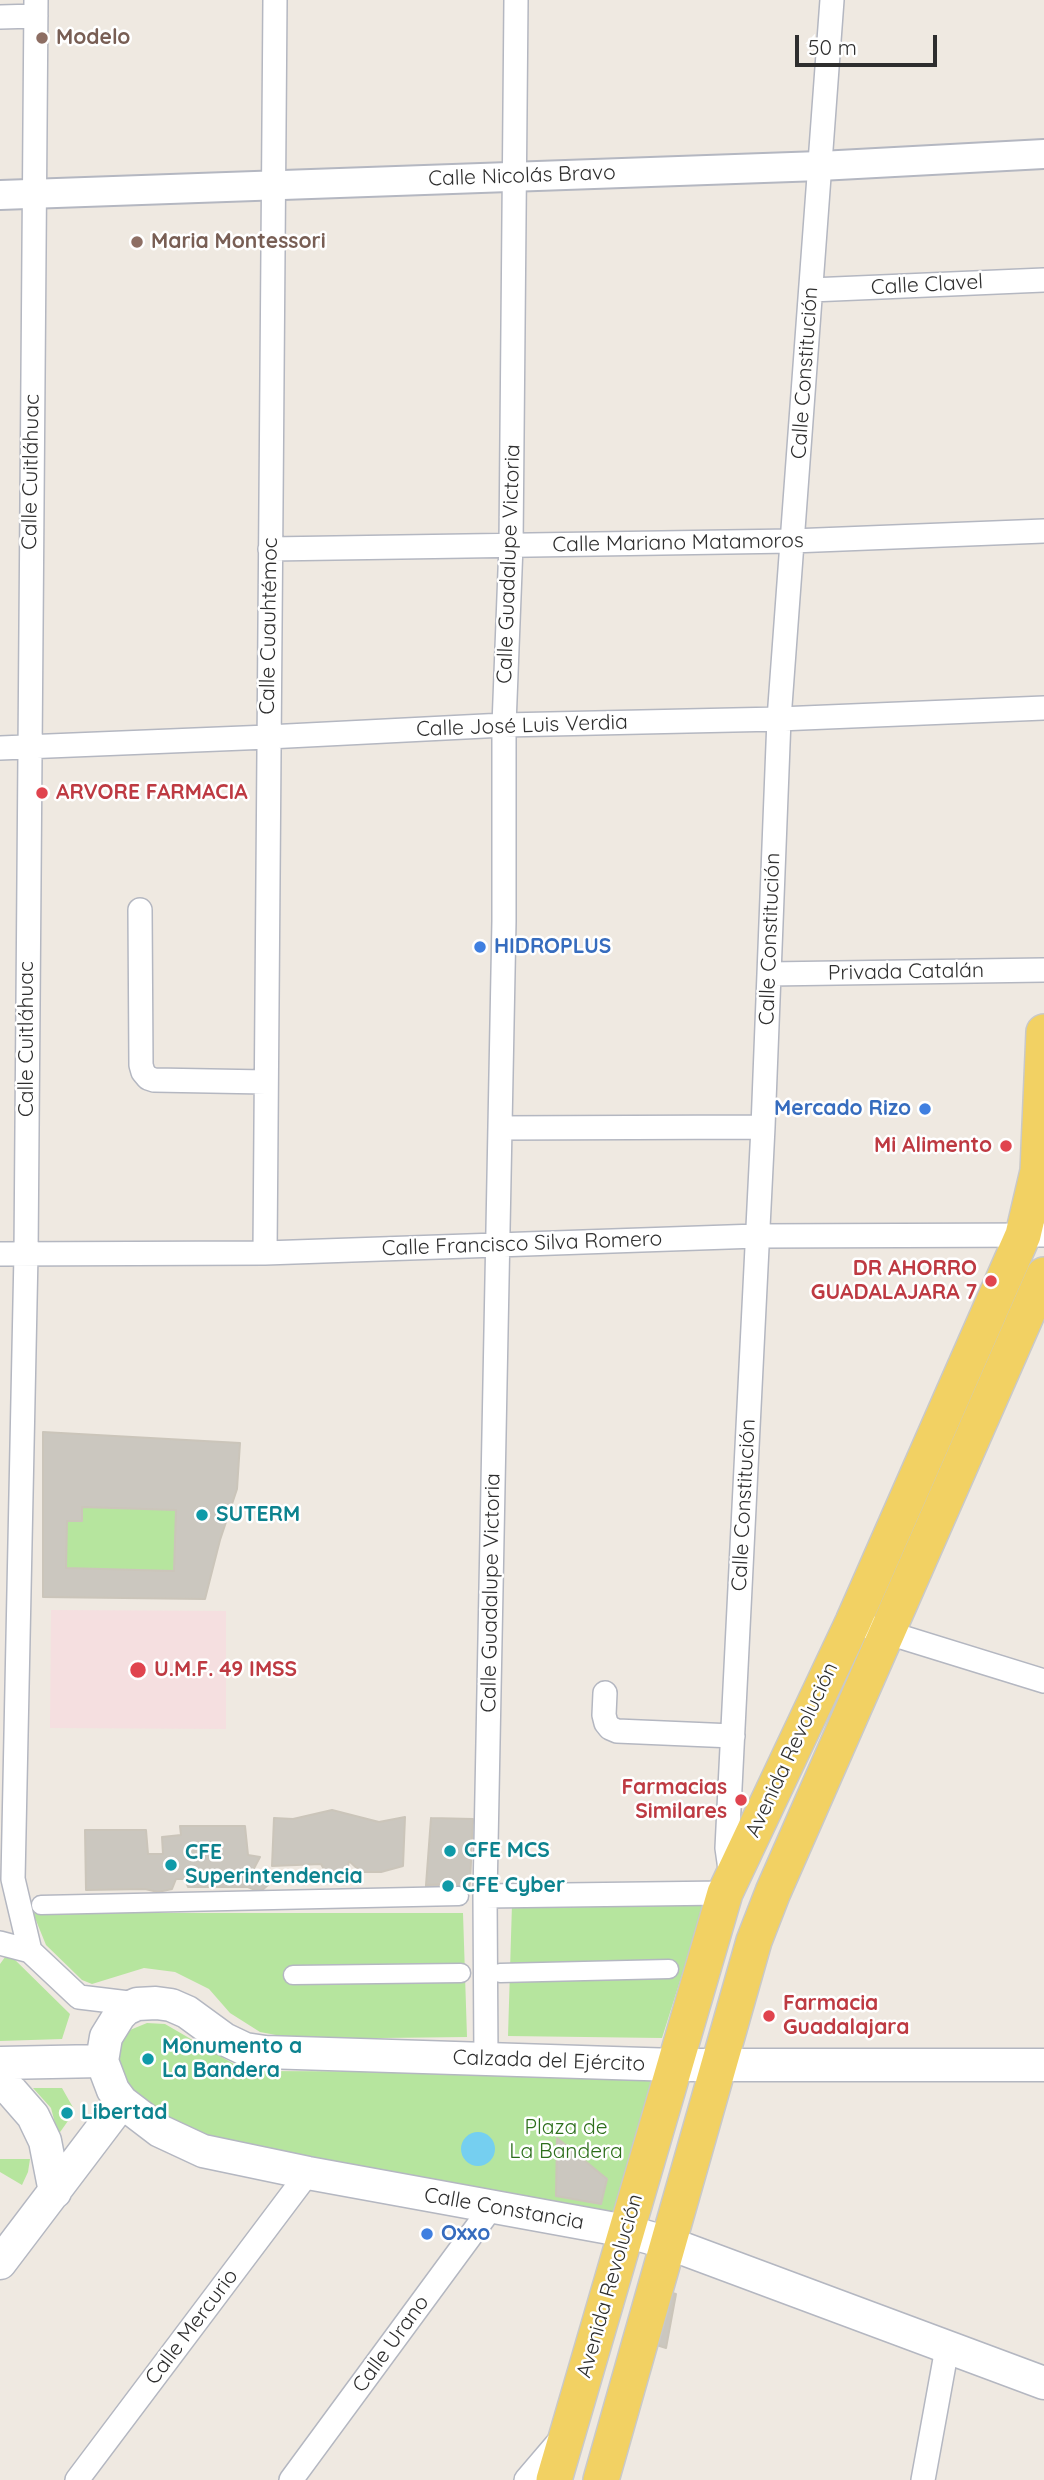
<!DOCTYPE html>
<meta charset="utf-8">
<style>
body{margin:0}
#map{position:relative;width:1044px;height:2480px;overflow:hidden;background:#efe9e1;font-family:Quicksand,sans-serif}
canvas{display:block}
.scale{position:absolute;left:795px;top:35px;width:142px;height:32px;box-sizing:border-box;border:4px solid #2e2e2e;border-top:0;padding-left:9px;font-size:21px;line-height:24px;white-space:nowrap;color:#2e2e2e;-webkit-text-stroke:5px #fff;paint-order:stroke}
</style>
<div id="map">
<canvas width="1044" height="2480"></canvas>
<div class="scale">50 m</div>
</div>
<script>
const c = document.querySelector('canvas').getContext('2d');
c.lineJoin = 'round';
function fillPath(path, color) { c.fillStyle = color; c.fill(path, 'evenodd'); }
const poly = rows => new Path2D(rows.map(r => 'M' + r).join(''));
function trace(path, color, width, dash) { c.strokeStyle = color; c.lineWidth = width; c.lineCap = dash ? 'butt' : 'round'; c.setLineDash(dash || []); c.stroke(path); }
function write(font, color, halo, rows, align = 'center') {
  c.font = font + ' Quicksand,sans-serif'; c.lineWidth = 5; c.setLineDash([]); c.textBaseline = 'middle'; c.strokeStyle = halo; c.fillStyle = color; for (const [text, x, y, turn = 0] of rows) {
    c.save(); c.translate(x, y); c.rotate((+turn || 0) * Math.PI / 180); c.textAlign = isNaN(turn) ? turn : align; if (halo) c.strokeText(text, 0, 0); c.fillText(text, 0, 0); c.restore();
  }
}
const medical = poly([
 [51,1610,226,1611,226,1729,50,1728]
]);
const green = poly([
 [82,1507,176,1510,174,1571,66,1568,67,1521,82,1521],
 [512,1904,704,1905,662,2038,508,2036],
 [33,1913,463,1913,467,2037,297,2039,260,2032,230,2013,209,1989,175,1972,144,1968,92,1984,82,1980,46,1945],
 [8,1953,70,2014,62,2039,0,2041,0,1964],
 [147,2023,165,2024,246,2071,539,2072,656,2077,614,2217,224,2143,181,2126,137,2096,124,2078,117,2063,118,2047,130,2030],
 [33,2088,62,2088,75,2111,58,2135,51,2108],
 [0,2159,30,2159,28,2172,22,2185,0,2172]
]);
const water = poly([
 '461 2149a17 17 0 1 1 34 0a17 17 0 1 1-34 0Z'
]);
const building = poly([
 [43,1432,240,1443,237,1489,220,1540,205,1599,43,1597,43,1432],
 [82,1507,176,1510,174,1571,66,1568,67,1521,82,1521,82,1507],
 [332,1810,379,1822,405,1817,403,1866,381,1872,361,1872,349,1861,346,1877,338,1880,326,1873,321,1864,272,1866,274,1818,293,1819,332,1810],
 [431,1818,473,1819,470,1883,426,1885,431,1818],
 [180,1826,245,1826,248,1855,260,1857,250,1876,265,1872,268,1885,260,1892,248,1887,188,1887,185,1879,176,1879,172,1889,158,1892,145,1889,86,1890,85,1830,146,1830,148,1854,163,1854,162,1837,181,1835,180,1826],
 [470,1883,469,1887,426,1888,426,1885,470,1883],
 [557,2138,607,2179,601,2204,556,2196,557,2138],
 [661,2290,676,2294,666,2348,647,2342,661,2290]
]);
const pedestrian = poly([
 [41,1905,459,1896],
 [500,1973,669,1969],
 [293,1975,461,1973]
]);
const minor = poly([
 [36,0,26,1254,13,1879,30,1951,79,1997,137,2004],
 [0,17,36,16],
 [811,290,1044,280],
 [270,549,792,541,1044,531],
 [0,748,268,737,504,725,779,719,1044,708],
 [140,910,141,1065,143,1072,148,1078,154,1080,266,1082],
 [769,974,1044,970],
 [500,1128,763,1127],
 [265,1253,275,0],
 [0,1254,265,1253,757,1236,1044,1235],
 [853,1622,1044,1681],
 [605,1693,604,1715,606,1723,610,1728,617,1731,733,1736],
 [731,1876,727,1848,763,1127,779,719,832,0],
 [485,1896,725,1893],
 [0,1943,30,1951],
 [486,2059,485,1896,504,921,504,725,511,545,516,0],
 [77,2480,308,2173],
 [291,2480,491,2208],
 [526,2480,561,2439],
 [923,2480,947,2348]
]);
const tertiary = poly([
 [0,195,820,166,1044,154]
]);
const secondary = poly([
 [0,2063,102,2061],
 [1044,2065,676,2065,265,2052,245,2049,224,2039,187,2012,171,2005,156,2003,137,2004,126,2009,119,2016,106,2037,102,2061,113,2090,122,2102,160,2131,203,2151,308,2173,626,2231,668,2243,1044,2383],
 [0,2082,12,2092,33,2116,45,2141,55,2192],
 [0,2263,122,2102]
]);
const primary = poly([
 [554,2480,725,1893,853,1622,1023,1235,1038,1171,1044,1032],
 [601,2480,754,1941,773,1892,1044,1275]
]);
const markers = [
 [42,38,7,"#8d6e63"],
 [137,242,7,"#8d6e63"],
 [42,793,7,"#e0444e"],
 [480,947,7,"#3f7fe0"],
 [925,1109,7,"#3f7fe0"],
 [1006,1146,7,"#e0444e"],
 [991,1281,7,"#e0444e"],
 [202,1515,7,"#0f9aa8"],
 [138,1670,9,"#e0444e"],
 [741,1800,7,"#e0444e"],
 [450,1851,7,"#0f9aa8"],
 [171,1865,7,"#0f9aa8"],
 [448,1886,7,"#0f9aa8"],
 [769,2016,7,"#e0444e"],
 [148,2059,7,"#0f9aa8"],
 [67,2113,7,"#0f9aa8"],
 [427,2234,7,"#3f7fe0"]
];
const educationNames = [
 ["Modelo",56,38],
 ["Maria Montessori",151,242]
];
const streetNames = [
 ["Calle Nicolás Bravo",522,176,-2],
 ["Calle Clavel",927,285,-3],
 ["Calle Constitución",805,373,-86],
 ["Calle Cuitláhuac",31,472,-89],
 ["Calle Mariano Matamoros",678,543,-1],
 ["Calle Guadalupe Victoria",509,564,-88],
 ["Calle Cuauhtémoc",269,626,-89],
 ["Calle José Luis Verdia",522,726,-2],
 ["Calle Constitución",770,939,-88],
 ["Privada Catalán",906,972,-1],
 ["Calle Cuitláhuac",27,1039,-90],
 ["Calle Francisco Silva Romero",522,1244,-2],
 ["Calle Constitución",744,1505,-87],
 ["Calle Guadalupe Victoria",491,1593,-89],
 ["Avenida Revolución",792,1750,-65],
 ["Calzada del Ejército",549,2061,2],
 ["Calle Constancia",504,2209,10],
 ["Avenida Revolución",610,2286,-74],
 ["Calle Mercurio",192,2327,-53],
 ["Calle Urano",391,2344,-54]
];
const healthNames = [
 ["ARVORE FARMACIA",56,793],
 ["Mi Alimento",992,1146,"right"],
 ["DR AHORRO",977,1269,"right"],
 ["GUADALAJARA 7",977,1293,"right"],
 ["U.M.F. 49 IMSS",154,1670],
 ["Farmacias",727,1788,"right"],
 ["Similares",727,1812,"right"],
 ["Farmacia",783,2004],
 ["Guadalajara",783,2028]
];
const shopNames = [
 ["HIDROPLUS",494,947],
 ["Mercado Rizo",911,1109,"right"],
 ["Oxxo",441,2234]
];
const cultureNames = [
 ["SUTERM",216,1515],
 ["CFE MCS",464,1851],
 ["CFE",185,1853],
 ["Superintendencia",185,1877],
 ["CFE Cyber",462,1886],
 ["Monumento a",162,2047],
 ["La Bandera",162,2071],
 ["Libertad",81,2113]
];
const parkNames = [
 ["Plaza de",566,2128],
 ["La Bandera",566,2152]
];
fillPath(medical, '#f5dfe0');
fillPath(green, '#b6e59e');
fillPath(water, '#75cff0');
fillPath(building, '#cbc7bf');
trace(building, '#cbc5ba', 2);
trace(pedestrian, '#b4b7c1', 21);
trace(minor, '#b4b7c1', 26);
trace(tertiary, '#b4b7c1', 32);
trace(secondary, '#b4b7c1', 35);
trace(primary, '#c9c9c9', 38);
trace(pedestrian, '#fff', 18);
trace(minor, '#fff', 23);
trace(tertiary, '#fff', 28);
trace(secondary, '#fff', 32);
trace(primary, '#f2d163', 35);
for (const [x, y, r, color] of markers) { const dot = new Path2D(); dot.arc(x, y, r, 0, 2 * Math.PI); c.fillStyle = color; c.fill(dot); trace(dot, '#fff', 2.5); }
write('bold 21px', '#785e54', '#fff', educationNames, 'left');
write('21px', '#2e2e2e', '#fff', streetNames);
write('bold 21px', '#be3a42', '#fff', healthNames, 'left');
write('bold 21px', '#366cbe', '#fff', shopNames, 'left');
write('bold 21px', '#0d838f', '#fff', cultureNames, 'left');
write('21px', '#2c6e1b', '#fff', parkNames);
</script>
